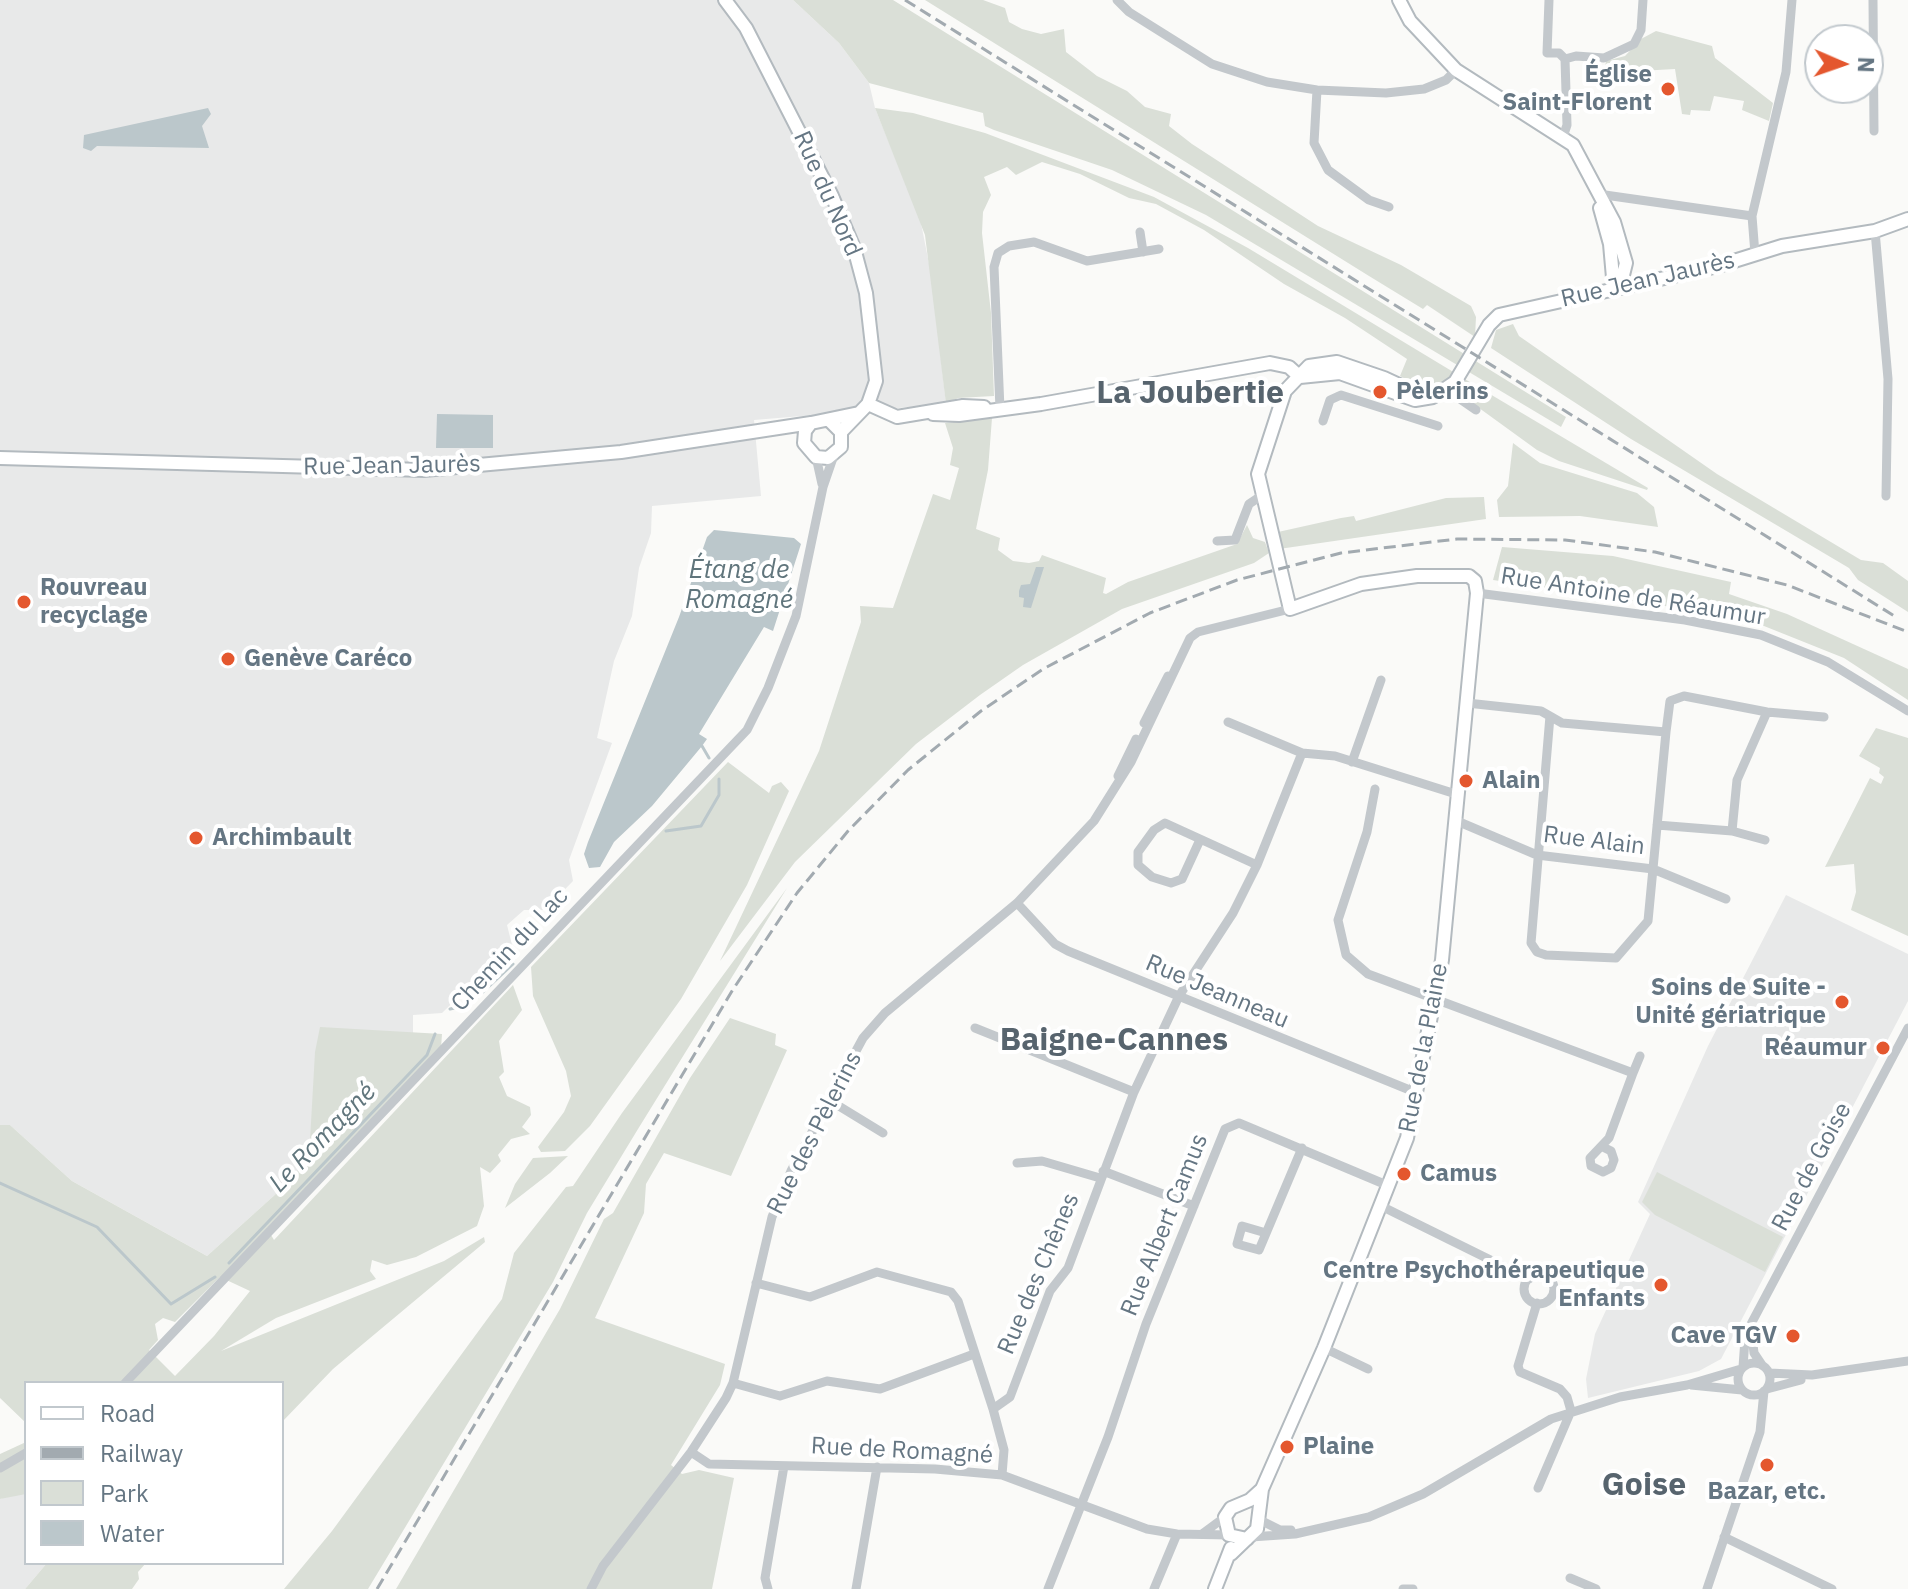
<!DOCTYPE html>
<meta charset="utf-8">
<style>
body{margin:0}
#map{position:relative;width:1908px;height:1589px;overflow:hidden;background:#fafaf8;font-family:"IBM Plex Sans",sans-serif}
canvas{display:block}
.legend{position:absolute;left:24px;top:1381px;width:260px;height:184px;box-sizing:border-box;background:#fff;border:2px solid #c1c8cd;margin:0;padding:10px 14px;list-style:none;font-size:24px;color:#657683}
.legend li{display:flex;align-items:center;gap:16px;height:40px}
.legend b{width:40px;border:2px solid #c1c8cd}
.north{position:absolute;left:1804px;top:24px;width:80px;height:80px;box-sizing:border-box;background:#fff;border:2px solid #c1c8cd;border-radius:50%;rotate:92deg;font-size:22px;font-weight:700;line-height:32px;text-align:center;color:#657683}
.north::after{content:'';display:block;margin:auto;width:28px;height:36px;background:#e4572e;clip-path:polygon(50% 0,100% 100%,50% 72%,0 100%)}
</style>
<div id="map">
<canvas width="1908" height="1589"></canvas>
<ul class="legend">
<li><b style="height:10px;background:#fff"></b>Road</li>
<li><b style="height:10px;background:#a2aab0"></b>Railway</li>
<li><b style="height:22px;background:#dadfd7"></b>Park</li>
<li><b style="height:22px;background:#bbc7cb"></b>Water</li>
</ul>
<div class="north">N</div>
</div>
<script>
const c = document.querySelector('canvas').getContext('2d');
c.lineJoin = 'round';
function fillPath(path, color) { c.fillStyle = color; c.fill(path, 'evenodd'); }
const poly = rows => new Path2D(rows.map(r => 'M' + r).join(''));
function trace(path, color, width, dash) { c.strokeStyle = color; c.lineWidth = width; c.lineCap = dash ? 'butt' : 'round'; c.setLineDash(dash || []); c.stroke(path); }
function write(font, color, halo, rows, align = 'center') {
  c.font = font + ' "IBM Plex Sans",sans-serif'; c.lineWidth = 8; c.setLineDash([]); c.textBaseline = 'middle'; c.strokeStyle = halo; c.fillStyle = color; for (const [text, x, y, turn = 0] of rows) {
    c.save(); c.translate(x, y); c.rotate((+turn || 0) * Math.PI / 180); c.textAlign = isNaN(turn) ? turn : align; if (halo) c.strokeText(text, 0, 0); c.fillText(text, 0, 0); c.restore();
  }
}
const built = poly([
 [0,0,793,0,839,43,869,83,875,108,920,218,932,279,946,404,754,420,761,496,652,506,651,533,639,568,632,616,614,661,597,738,612,743,569,860,573,881,545,910,524,910,507,925,512,945,442,1013,413,1015,413,1053,278,1192,207,1256,72,1181,10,1125,0,1125],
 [1786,895,1908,954,1908,1001,1721,1359,1699,1371,1588,1398,1586,1379,1595,1334,1650,1214,1638,1202,1708,1046],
 [18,1493,26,1494,26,1563,47,1563,25,1589,0,1589,0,1499]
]);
const green = poly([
 [793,0,893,0,1566,417,1561,427,1206,215,1112,170,994,130,985,126,983,113,869,83,839,43],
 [925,0,983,0,1005,8,1009,22,1022,29,1041,34,1064,29,1066,52,1097,76,1127,91,1145,107,1171,114,1169,126,1192,144,1318,226,1401,265,1471,306,1476,317,1475,337,1427,305,1423,309,1369,276],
 [1656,31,1712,46,1715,58,1773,103,1769,121,1742,110,1744,101,1714,96,1710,111,1691,110,1690,115,1682,114,1675,69,1604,73,1606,61,1625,56,1641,39],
 [875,108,913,113,985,133,1154,197,1248,248,1455,373,1442,384,1418,386,1400,376,1407,359,1345,318,1284,284,1204,230,1156,204,1129,198,1080,174,1042,162,1016,175,1007,167,984,177,991,195,983,212,982,233,991,313,994,396,958,398,946,404,925,235],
 [1513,324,1519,336,1717,474,1861,560,1883,563,1908,581,1908,612,1858,580,1849,568,1631,439,1491,348,1496,330],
 [1463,378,1648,488,1647,490,1559,461,1537,450,1457,392],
 [992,418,988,470,976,529,1000,538,998,550,1013,561,1029,563,1039,561,1042,555,1106,578,1103,593,1106,594,1128,582,1237,544,1247,525,1253,538,1265,542,1269,553,1254,563,1122,609,1023,665,980,695,916,744,795,862,720,961,819,751,861,622,860,606,893,608,933,494,950,500,959,468,950,465,953,448,945,423],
 [1513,443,1540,463,1637,493,1654,507,1658,527,1580,516,1499,517,1497,500,1508,486],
 [1484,497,1486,519,1279,549,1278,532,1341,518,1354,516,1356,521,1446,498],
 [1502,547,1613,556,1731,582,1729,594,1787,614,1908,669,1908,700,1844,658,1744,618,1493,580],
 [1876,728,1908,738,1908,936,1851,910,1856,892,1854,864,1825,867,1870,778,1881,784,1884,777,1879,773,1880,768,1859,756],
 [728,762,769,793,772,786,781,782,789,791,747,885,681,999,590,1126,565,1151,541,1152,538,1147,564,1112,571,1096,566,1071,533,996,531,967],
 [787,888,638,1129,587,1213,553,1282,368,1589,284,1589,332,1531,502,1299,514,1253,566,1187,573,1186,622,1113],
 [513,985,522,1010,499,1041,504,1072,499,1077,507,1096,530,1107,531,1115,522,1127,530,1134,511,1139,498,1155,501,1161,490,1173,480,1167,484,1206,477,1226,416,1257,387,1265,372,1260,370,1271,376,1279,276,1318,221,1351,444,1261,484,1237,485,1242,333,1369,282,1422,282,1383,26,1383,26,1423,0,1398,0,1125,10,1125,72,1181,207,1256,278,1192,309,1158,315,1052,320,1027,442,1034,441,1048,267,1228,274,1240],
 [220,1277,250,1291,214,1336,175,1376,149,1350,158,1340,155,1324,163,1318,175,1322],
 [730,1018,776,1034,775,1045,787,1050,731,1176,664,1153,646,1184,644,1213,595,1318,725,1364,720,1385,671,1465,682,1474,699,1470,734,1478,712,1589,396,1589,560,1309,604,1219,613,1213,690,1078],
 [568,1156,550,1173,505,1208,515,1184,533,1158],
 [1657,1172,1783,1237,1765,1272,1655,1215,1642,1202],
 [26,1442,26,1494,0,1499,0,1454],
 [47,1563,146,1563,138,1572,139,1579,132,1589,25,1589]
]);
const water = poly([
 [208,108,211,114,202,126,209,148,97,146,91,151,83,148,84,135],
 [437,414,493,415,493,448,436,448],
 [714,530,794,538,801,544,773,631,764,627,699,734,707,739,702,746,652,806,614,842,600,867,589,868,584,854,588,842,679,617,707,537],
 [1036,567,1044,567,1031,608,1023,607,1024,598,1019,597,1019,591,1021,585,1030,584]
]);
const stream = poly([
 [702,746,709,758],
 [666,831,701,826,719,795,719,779],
 [450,1009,469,1005,513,964],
 [0,1183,97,1227,171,1304,215,1277],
 [229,1263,427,1055,435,1034]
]);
const street = poly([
 [1117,0,1129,12,1212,64,1267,82,1317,90,1386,93,1424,89,1446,80,1456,70],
 [1549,0,1547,53,1559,53,1565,59],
 [1873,0,1874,131],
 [1317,90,1314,143,1328,170,1369,200,1389,207],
 [1563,137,1567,125,1565,59,1576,56,1604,58,1634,44,1641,30,1643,0],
 [1598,194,1752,216],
 [1875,231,1888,379,1886,496],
 [1140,232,1143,252],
 [1755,254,1752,216,1786,72,1792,0],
 [1447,390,1476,410],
 [1000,409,994,267,998,253,1009,246,1034,242,1087,261,1159,249],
 [1323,421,1330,400,1341,395,1438,426],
 [816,457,822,484],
 [1217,541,1235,540,1249,504,1261,496],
 [1477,593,1685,620,1761,635,1828,662,1908,711],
 [1467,703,1541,711,1562,723,1666,732,1670,701,1684,696,1767,712,1824,717],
 [1550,716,1531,943,1537,952,1546,955,1616,958,1648,921,1666,732],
 [1144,723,1168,676],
 [1302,753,1335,756,1459,795],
 [1352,762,1381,680],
 [1118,776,1136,739],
 [1375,789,1367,832,1338,920,1346,955,1368,974,1633,1073,1609,1138,1590,1158,1591,1166,1603,1172,1611,1168,1614,1160,1611,1151,1603,1147],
 [1457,821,1537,855,1653,869,1726,899],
 [1657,825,1732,831,1737,780,1767,712],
 [1732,831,1765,840],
 [1199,842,1182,879,1171,883,1152,877,1138,865,1138,852,1154,830,1165,823,1257,865],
 [1017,903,1055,944,1068,951,1417,1093],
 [975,1028,1134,1092],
 [1633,1073,1640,1056],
 [829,1100,883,1133],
 [1017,1163,1042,1161,1100,1178],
 [1103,1171,1194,1206],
 [1381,1206,1529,1279],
 [1266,1233,1242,1226,1237,1244,1259,1250,1302,1148],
 '1524 1289a15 15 0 1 1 30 0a15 15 0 1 1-30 0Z',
 [756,1283,810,1297,877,1272,951,1292,958,1301,993,1409],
 [1537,1303,1518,1366,1520,1372,1560,1389,1567,1397,1571,1411,1538,1488],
 [1751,1327,1754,1353,1762,1365],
 [1324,1348,1368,1369],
 '1738 1379a16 16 0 1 1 32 0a16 16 0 1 1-32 0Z',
 [1743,1367,1745,1339,1751,1324,1908,1028],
 [1769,1373,1812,1375,1908,1361],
 [125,1383,747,730,768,688,796,616,823,487,834,455],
 [733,1383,780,1396,827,1381,880,1389,974,1354],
 [1691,1385,1742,1390],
 [1767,1389,1801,1380],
 [691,1452,709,1464,935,1469,1002,1475,1147,1529,1177,1534,1229,1535],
 [0,1468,26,1453],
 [1002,1475,1004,1450,993,1409,1010,1397,1050,1291,1068,1268,1134,1092,1179,996,1233,913,1257,865,1302,753,1228,722],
 [1258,1519,1280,1530,1291,1530],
 [1202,1534,1225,1517],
 [1251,1537,1295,1534,1369,1517,1423,1494,1551,1419,1620,1397,1687,1385,1741,1369],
 [1724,1537,1832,1589],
 [1570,1578,1596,1589],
 [591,1589,603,1566,691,1452,726,1398,733,1383,772,1217,791,1171,863,1038,885,1013,1017,903,1094,821,1131,762,1190,638,1198,632,1290,609],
 [768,1589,765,1578,784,1466],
 [856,1589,877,1467],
 [1048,1589,1108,1437,1146,1324,1225,1129,1239,1123,1389,1186],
 [1154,1589,1177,1534],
 [1403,1589,1413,1589],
 [1707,1589,1760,1432,1764,1391]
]);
const secondary = poly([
 [725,0,746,28,832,196,854,248,866,293,876,381,868,404,841,432],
 [1399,0,1410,21,1456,70,1573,145,1614,222,1626,263,1620,287],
 [1600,208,1610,244,1614,289],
 [1300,377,1340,373,1415,400,1433,397,1455,382,1489,325,1499,315,1718,266,1782,246,1875,231,1908,219],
 [868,404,897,417,963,406,984,407],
 [933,414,959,415,1041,404,1270,363,1289,367,1300,377],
 [830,421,841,432,841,447,828,458,816,457,804,443,805,431,811,423,859,413],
 [0,458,424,470,621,452,811,423],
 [1247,1539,1229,1535,1225,1517,1231,1508,1250,1500,1261,1490],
 [1231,1554,1257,1529,1262,1489,1324,1348,1407,1138,1442,960,1477,593,1475,581,1469,576,1417,576,1361,584,1290,609,1258,474,1285,391,1309,366,1337,362,1384,378,1427,398],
 [1215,1589,1231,1548]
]);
const rail = poly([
 [905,0,1896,617],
 [377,1589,732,991,797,893,848,831,908,770,981,711,1043,669,1150,613,1237,580,1341,553,1457,539,1565,540,1655,552,1787,585,1908,632]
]);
const markers = [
 [1668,89,8,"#e4572e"],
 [1380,392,8,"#e4572e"],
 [24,602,8,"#e4572e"],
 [228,659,8,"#e4572e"],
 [1466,781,8,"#e4572e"],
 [196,838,8,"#e4572e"],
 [1842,1002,8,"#e4572e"],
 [1883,1048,8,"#e4572e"],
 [1404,1174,8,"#e4572e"],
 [1661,1285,8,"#e4572e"],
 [1793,1336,8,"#e4572e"],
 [1287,1447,8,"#e4572e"],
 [1767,1465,8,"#e4572e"]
];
const poiNames = [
 ["Église",1652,75,"right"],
 ["Saint-Florent",1652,103,"right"],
 ["Pèlerins",1396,392],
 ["Rouvreau",40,588],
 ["recyclage",40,616],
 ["Genève Caréco",244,659],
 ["Alain",1482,781],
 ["Archimbault",212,838],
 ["Soins de Suite -",1826,988,"right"],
 ["Unité gériatrique",1826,1016,"right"],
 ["Réaumur",1867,1048,"right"],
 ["Camus",1420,1174],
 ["Centre Psychothérapeutique",1645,1271,"right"],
 ["Enfants",1645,1299,"right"],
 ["Cave TGV",1777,1336,"right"],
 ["Plaine",1303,1447],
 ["Bazar, etc.",1767,1492,"center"]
];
const streetNames = [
 ["Rue du Nord",827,194,66],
 ["Rue Jean Jaurès",1648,280,-13],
 ["Rue Jean Jaurès",392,466,-1],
 ["Rue Antoine de Réaumur",1633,597,9],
 ["Rue Alain",1594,841,7],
 ["Chemin du Lac",510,950,-47],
 ["Rue Jeanneau",1217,992,23],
 ["Rue de la Plaine",1424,1048,-79],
 ["Rue des Pèlerins",815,1133,-63],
 ["Rue de Goise",1812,1167,-62],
 ["Rue Albert Camus",1165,1225,-68],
 ["Rue des Chênes",1039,1274,-67],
 ["Rue de Romagné",902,1451,3]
];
const waterNames = [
 ["Étang de",739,570],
 ["Romagné",739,600],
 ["Le Romagné",323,1138,-46]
];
const districtNames = [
 ["La Joubertie",1190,394],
 ["Baigne-Cannes",1114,1041],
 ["Goise",1644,1486]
];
fillPath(built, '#e8e9e9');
fillPath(green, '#dadfd7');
fillPath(water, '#bbc7cb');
trace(stream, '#bbc7cb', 3);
trace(secondary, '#b3babf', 16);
trace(street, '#c3c8cc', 9);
trace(secondary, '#fff', 12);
trace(rail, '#a2aab0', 3, [12, 6]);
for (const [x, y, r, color] of markers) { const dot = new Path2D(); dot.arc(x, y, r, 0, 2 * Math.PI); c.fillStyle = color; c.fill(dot); trace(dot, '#fff', 3); }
write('bold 24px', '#657683', '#fff', poiNames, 'left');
write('24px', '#657683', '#fff', streetNames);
write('italic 26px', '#60757c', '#fff', waterNames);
write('bold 32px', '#57646e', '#fff', districtNames);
</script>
